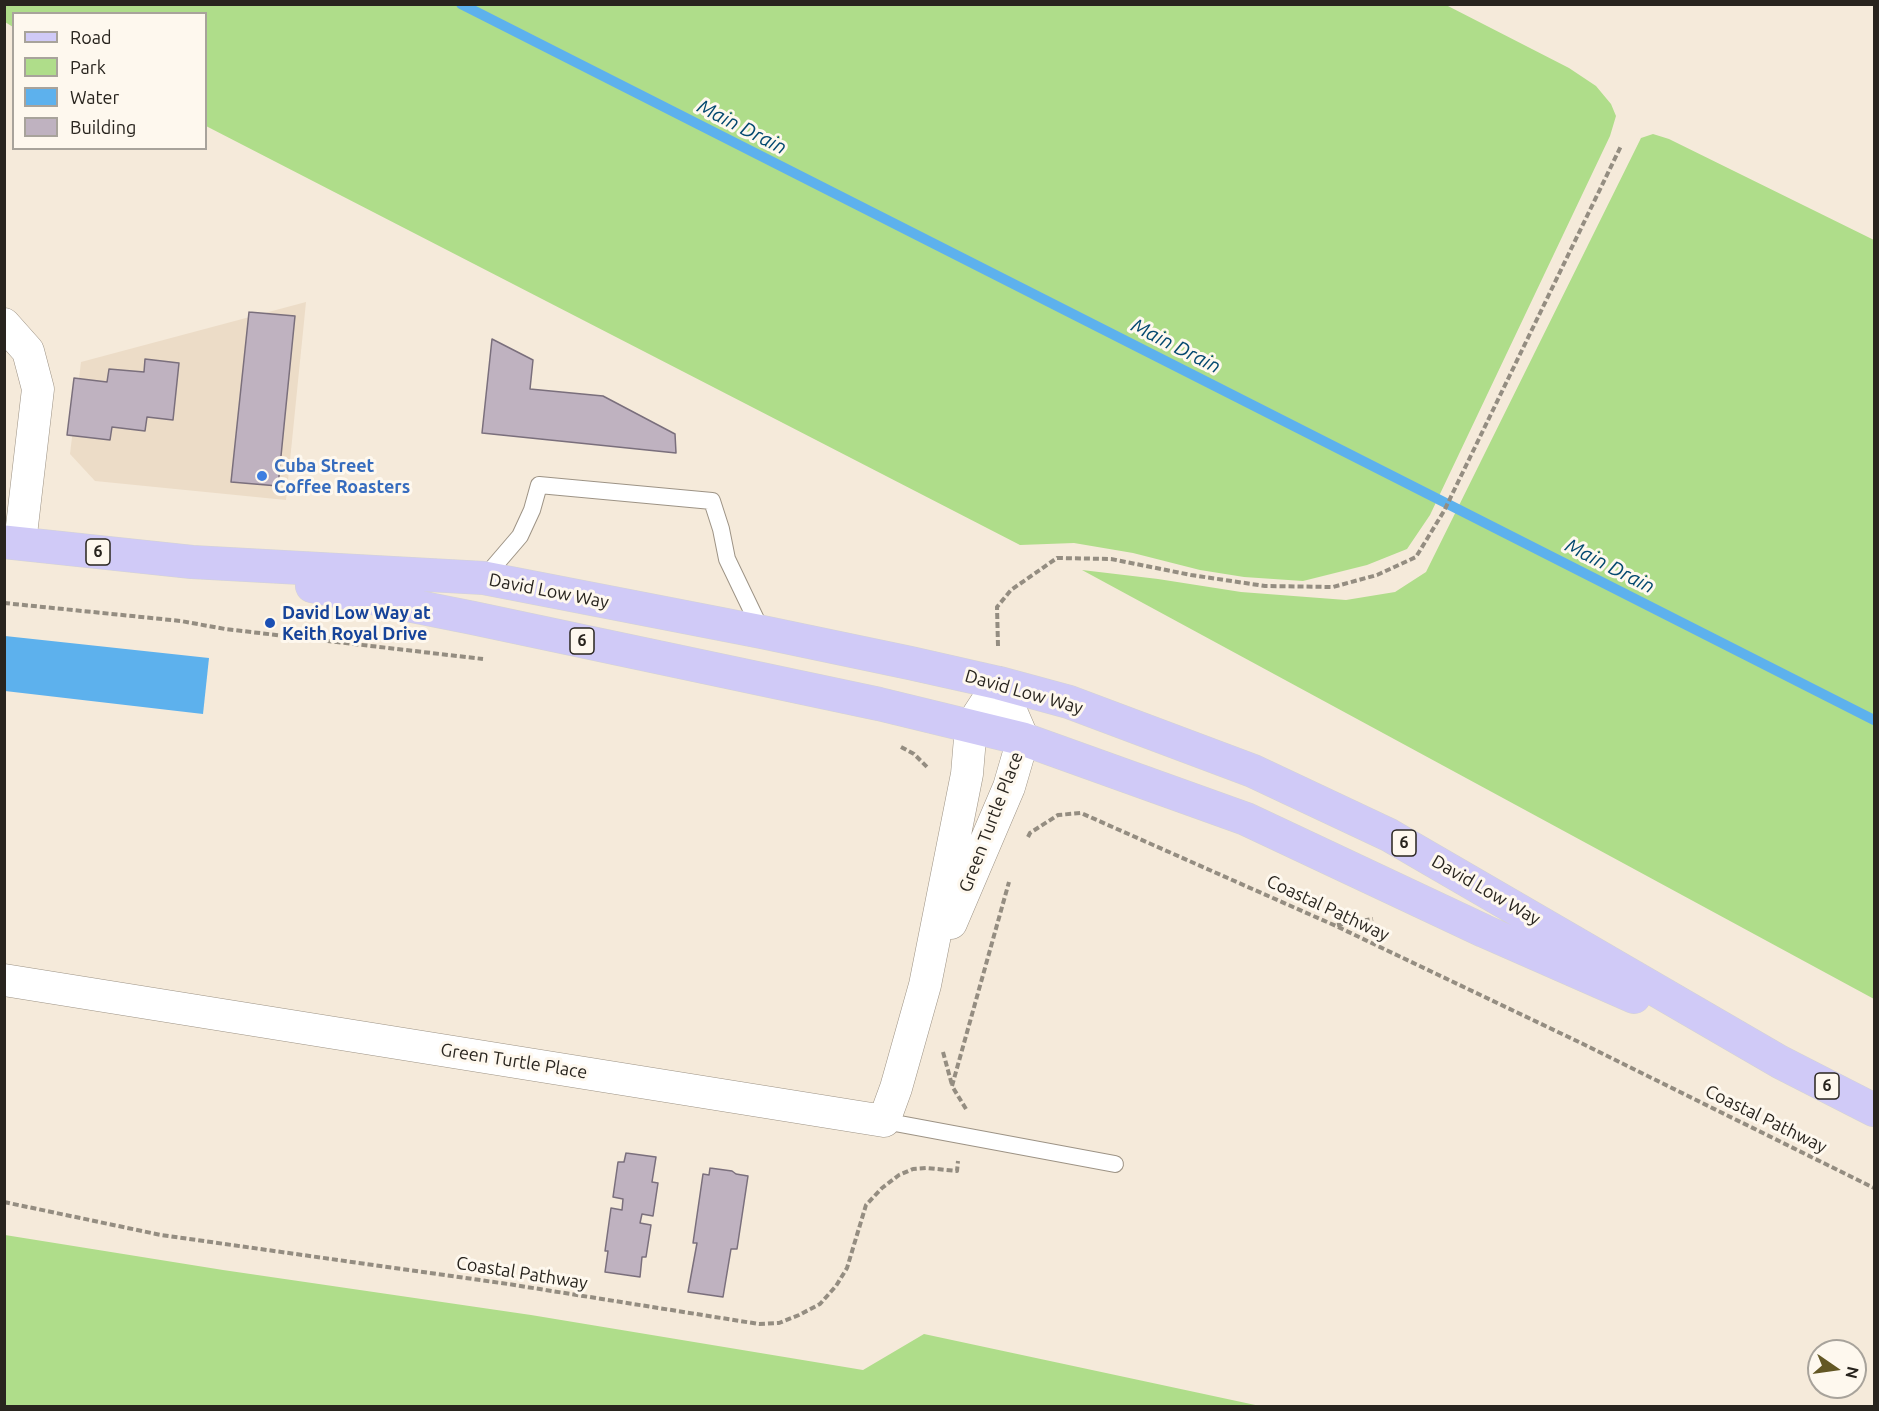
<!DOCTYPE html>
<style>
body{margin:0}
#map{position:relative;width:1879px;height:1411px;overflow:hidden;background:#f5eada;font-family:Ubuntu,sans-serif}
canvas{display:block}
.frame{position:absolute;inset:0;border:6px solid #28241e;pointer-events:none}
.legend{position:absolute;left:12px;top:12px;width:195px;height:138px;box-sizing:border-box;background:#fef8ee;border:2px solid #a8a39b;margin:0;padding:8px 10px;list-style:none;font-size:18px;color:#28241e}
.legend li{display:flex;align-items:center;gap:12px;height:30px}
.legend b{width:30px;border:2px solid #a8a39b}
.north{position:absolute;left:1807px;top:1339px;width:60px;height:60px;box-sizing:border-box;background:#fef8ee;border:2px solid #a8a39b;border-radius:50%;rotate:103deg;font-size:16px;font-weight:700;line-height:24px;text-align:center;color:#28241e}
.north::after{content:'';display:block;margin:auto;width:21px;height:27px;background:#635724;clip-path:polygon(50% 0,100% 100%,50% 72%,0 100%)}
</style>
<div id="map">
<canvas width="1879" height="1411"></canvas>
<div class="frame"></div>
<ul class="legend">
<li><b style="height:8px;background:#d0caf7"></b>Road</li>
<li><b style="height:16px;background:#afdd8a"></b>Park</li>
<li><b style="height:16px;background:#5db1ed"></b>Water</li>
<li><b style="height:16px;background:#bfb2c0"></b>Building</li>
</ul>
<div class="north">N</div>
</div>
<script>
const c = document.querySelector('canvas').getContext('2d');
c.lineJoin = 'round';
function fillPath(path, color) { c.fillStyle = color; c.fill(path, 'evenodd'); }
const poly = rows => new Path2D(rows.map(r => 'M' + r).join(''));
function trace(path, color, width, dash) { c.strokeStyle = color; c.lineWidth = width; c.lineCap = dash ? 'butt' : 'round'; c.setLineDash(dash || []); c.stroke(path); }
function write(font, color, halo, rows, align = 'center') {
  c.font = font + ' Ubuntu,sans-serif'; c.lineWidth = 6; c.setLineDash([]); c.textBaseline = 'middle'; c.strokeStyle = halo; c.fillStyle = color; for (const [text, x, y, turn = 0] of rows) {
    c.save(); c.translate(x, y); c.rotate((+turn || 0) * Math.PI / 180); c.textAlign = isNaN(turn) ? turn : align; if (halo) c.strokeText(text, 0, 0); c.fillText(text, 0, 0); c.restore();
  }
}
const built = poly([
 [306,302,286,500,95,481,70,454,81,362]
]);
const green = poly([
 [4,5,1446,5,1569,68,1596,86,1611,104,1616,116,1610,136,1430,515,1407,549,1367,565,1303,581,1244,577,1200,570,1133,553,1074,543,1020,545,206,126,206,14,14,14,13,27,5,22],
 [1653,134,1669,139,1874,240,1874,999,1082,570,1158,579,1241,592,1346,600,1395,592,1426,572,1641,138],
 [5,1235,223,1270,531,1315,863,1370,924,1334,1260,1406,5,1406]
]);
const water = poly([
 [5,636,209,658,203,714,5,691]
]);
const stream = poly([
 [461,4,1874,720]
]);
const building = poly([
 [249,312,295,316,278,486,231,482,249,312],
 [492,339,533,360,530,389,603,396,675,434,676,453,482,433,492,339],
 [145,359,179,363,173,420,147,417,145,431,112,427,110,440,67,435,74,378,107,382,109,369,144,372,145,359],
 [626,1153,656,1157,652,1182,658,1183,653,1216,642,1214,640,1223,651,1225,646,1257,642,1257,640,1277,605,1272,608,1251,605,1251,611,1208,622,1210,623,1199,613,1197,618,1162,624,1162,626,1153],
 [710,1168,732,1171,736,1174,748,1176,737,1249,731,1249,723,1297,688,1292,697,1243,693,1243,703,1174,709,1175,710,1168]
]);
const path = poly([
 [4,603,181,621,225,629,483,659],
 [998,646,997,607,1011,590,1057,558,1111,559,1191,575,1265,586,1333,587,1377,575,1416,557,1444,511,1621,146],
 [901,747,914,754,927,767],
 [1028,837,1030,833,1058,815,1081,813,1336,926,1581,1043,1874,1188],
 [1337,925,1373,919],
 [943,1052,952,1085],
 [966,1109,952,1086,1009,882],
 [4,1202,161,1235,508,1284,759,1324,779,1323,799,1315,820,1304,836,1286,847,1268,866,1205,882,1188,899,1175,913,1169,927,1168,957,1171,958,1161]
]);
const service = poly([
 [484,578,520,536,532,510,539,485,712,501,721,529,727,559,762,632],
 [884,1121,1115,1164]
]);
const minor = poly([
 [4,324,28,351,38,389,20,543],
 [951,923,1009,787,1023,739,999,683],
 [4,980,884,1121,896,1088,925,985,967,774,971,726,999,683]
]);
const primary = poly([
 [4,542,192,562,484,578,762,632,910,663,999,683,1069,702,1253,771,1389,835,1780,1062,1874,1110],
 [312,586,473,618,879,704,1023,739,1246,819,1484,931,1634,997]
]);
const markers = [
 [262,476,6,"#3f7fe0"],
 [270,623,6,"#1a4fb4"]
];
const shields = [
 [98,552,24],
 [582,641,24],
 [1404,843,24],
 [1827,1086,24]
];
const shieldNames = [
 ["6",98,552],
 ["6",582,641],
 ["6",1404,843],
 ["6",1827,1086]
];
const shopNames = [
 ["Cuba Street",274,466],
 ["Coffee Roasters",274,487]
];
const streetNames = [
 ["David Low Way",549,591,11],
 ["David Low Way",1024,692,16],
 ["Green Turtle Place",991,822,-69],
 ["David Low Way",1486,890,30],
 ["Coastal Pathway",1328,908,25],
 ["Green Turtle Place",514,1061,9],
 ["Coastal Pathway",1766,1119,26],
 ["Coastal Pathway",522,1273,9]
];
const transitNames = [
 ["David Low Way at",282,613],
 ["Keith Royal Drive",282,634]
];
const waterNames = [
 ["Main Drain",742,127,27],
 ["Main Drain",1176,346,27],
 ["Main Drain",1610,566,27]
];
fillPath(built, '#ecdcc7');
fillPath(green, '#afdd8a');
fillPath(water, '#5db1ed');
trace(stream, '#5db1ed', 10);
fillPath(building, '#bfb2c0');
trace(building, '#7a6f7c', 1.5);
trace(service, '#9d9385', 18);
trace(minor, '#9d9385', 33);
trace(primary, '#d4d3d2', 34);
trace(path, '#948d81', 4, [6, 3]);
trace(service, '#fff', 16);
trace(minor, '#fff', 32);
trace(primary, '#d0caf7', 33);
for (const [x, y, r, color] of markers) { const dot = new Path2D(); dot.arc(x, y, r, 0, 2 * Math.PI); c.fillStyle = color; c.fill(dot); trace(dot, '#fef8ee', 2); }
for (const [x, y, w] of shields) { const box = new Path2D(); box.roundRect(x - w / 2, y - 13, w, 26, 4.5); c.fillStyle = '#fef8ee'; c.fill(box); trace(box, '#28241e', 1.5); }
write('bold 16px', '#28241e', null, shieldNames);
write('bold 18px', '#366cbe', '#fef8ee', shopNames, 'left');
write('18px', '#28241e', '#fef8ee', streetNames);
write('bold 18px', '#164399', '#fef8ee', transitNames, 'left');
write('italic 20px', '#044970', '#fef8ee', waterNames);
</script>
